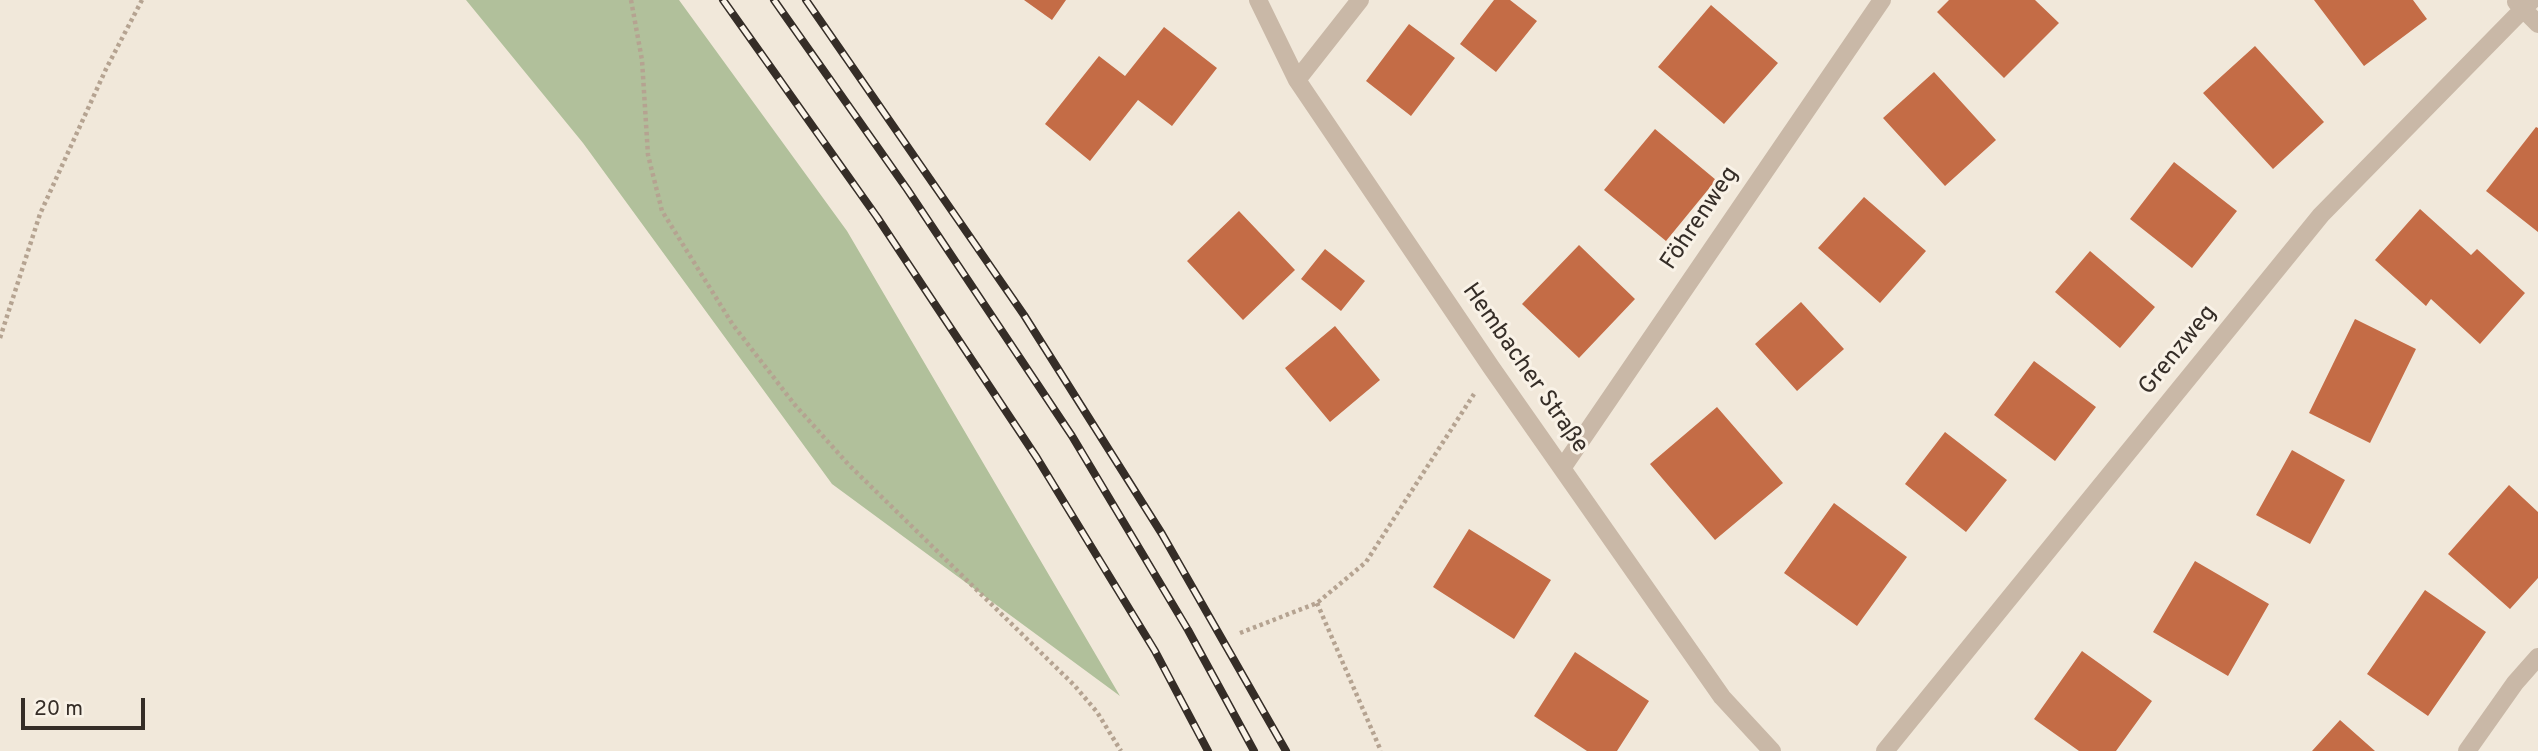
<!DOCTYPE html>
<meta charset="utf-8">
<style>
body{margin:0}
#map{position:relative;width:2538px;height:751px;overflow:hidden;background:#f1e8da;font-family:Overpass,sans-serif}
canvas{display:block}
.scale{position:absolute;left:21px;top:698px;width:124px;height:32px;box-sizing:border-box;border:4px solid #352d27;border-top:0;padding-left:9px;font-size:21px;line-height:24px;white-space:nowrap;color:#352d27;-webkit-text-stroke:5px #f9f2e7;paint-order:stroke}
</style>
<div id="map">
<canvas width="2538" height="751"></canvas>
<div class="scale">20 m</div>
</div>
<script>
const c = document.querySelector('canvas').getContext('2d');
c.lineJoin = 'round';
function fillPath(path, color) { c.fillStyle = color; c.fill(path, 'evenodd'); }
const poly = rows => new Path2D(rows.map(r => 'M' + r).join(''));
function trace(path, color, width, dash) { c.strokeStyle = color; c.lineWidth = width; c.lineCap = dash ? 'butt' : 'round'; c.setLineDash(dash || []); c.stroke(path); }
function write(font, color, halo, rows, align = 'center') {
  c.font = font + ' Overpass,sans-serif'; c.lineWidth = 6; c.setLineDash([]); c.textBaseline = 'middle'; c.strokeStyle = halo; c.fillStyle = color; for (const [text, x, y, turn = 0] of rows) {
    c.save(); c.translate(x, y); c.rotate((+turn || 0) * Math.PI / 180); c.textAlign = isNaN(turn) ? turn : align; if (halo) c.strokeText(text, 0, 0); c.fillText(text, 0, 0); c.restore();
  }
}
const green = poly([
 [466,0,679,0,847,231,1120,696,832,484,583,143]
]);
const building = poly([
 [1024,0,1066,0,1052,20],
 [1494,0,1510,0,1537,21,1496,72,1460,44],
 [1949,0,2035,0,2059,23,2004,78,1937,12],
 [2314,0,2413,0,2427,19,2364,66],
 [1711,5,1778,63,1724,124,1658,67],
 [1409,24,1455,58,1411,116,1366,81],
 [1164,27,1217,68,1172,126,1138,100,1090,161,1045,124,1099,56,1125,76],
 [2255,46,2324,122,2273,169,2203,93],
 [1934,72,1996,140,1945,186,1883,118],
 [2536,127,2538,128,2538,232,2486,191],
 [1655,129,1716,180,1666,241,1604,190],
 [2174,162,2237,211,2192,268,2130,219],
 [1864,197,1926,251,1880,303,1818,248],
 [2420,209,2471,255,2477,249,2525,293,2480,344,2431,299,2426,306,2375,260],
 [1239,211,1295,270,1243,320,1187,261],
 [1579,245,1635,299,1579,358,1522,304],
 [1325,249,1365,281,1341,311,1301,279],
 [2090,251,2155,307,2120,348,2055,292],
 [1801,302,1844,349,1797,391,1755,344],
 [2355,319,2416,349,2370,443,2309,413],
 [1335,326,1380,380,1330,422,1285,368],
 [2034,361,2096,407,2055,461,1994,415],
 [1717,407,1783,483,1715,540,1650,464],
 [1945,432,2007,480,1966,532,1905,484],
 [2292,450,2345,480,2310,544,2256,515],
 [2509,485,2538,512,2538,578,2510,609,2448,554],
 [1834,503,1907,557,1857,626,1784,573],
 [1469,529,1551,580,1514,639,1433,587],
 [2195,561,2269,604,2228,676,2153,632],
 [2425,590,2486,632,2428,716,2367,674],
 [2082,651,2152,701,2116,751,2079,751,2034,719],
 [1575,652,1649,701,1617,751,1587,751,1534,716],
 [2340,720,2375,751,2312,751]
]);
const path = poly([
 [631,0,642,60,648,155,662,211,733,325,795,405,848,464,1074,685,1097,712,1121,751],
 [0,338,40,214,106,69,142,0],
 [1317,603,1381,751],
 [1240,633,1317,603,1366,562,1474,394]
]);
const street = poly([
 [1258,0,1297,80,1491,367,1722,697,1772,751],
 [2516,2,2538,24],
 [1297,80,1360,0],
 [1563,467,1882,0],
 [1885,751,2321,215,2532,0],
 [2467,751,2515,683,2538,657]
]);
const rail = poly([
 [723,0,877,217,1037,458,1155,651,1208,751],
 [774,0,907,189,1072,436,1188,630,1254,751],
 [806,0,1024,315,1162,534,1286,751]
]);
const streetNames = [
 ["Föhrenweg",1701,219,-56],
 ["Grenzweg",2179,351,-51],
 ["Hembacher Straße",1524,369,55]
];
fillPath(green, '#b1c09b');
fillPath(building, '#c46c46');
trace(path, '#b5a391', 4.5, [3.5, 3.5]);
trace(street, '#c9b8a7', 18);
trace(rail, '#352d27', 8);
trace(rail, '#f9f2e7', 5, [16]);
write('24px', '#352d27', '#f9f2e7', streetNames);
</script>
